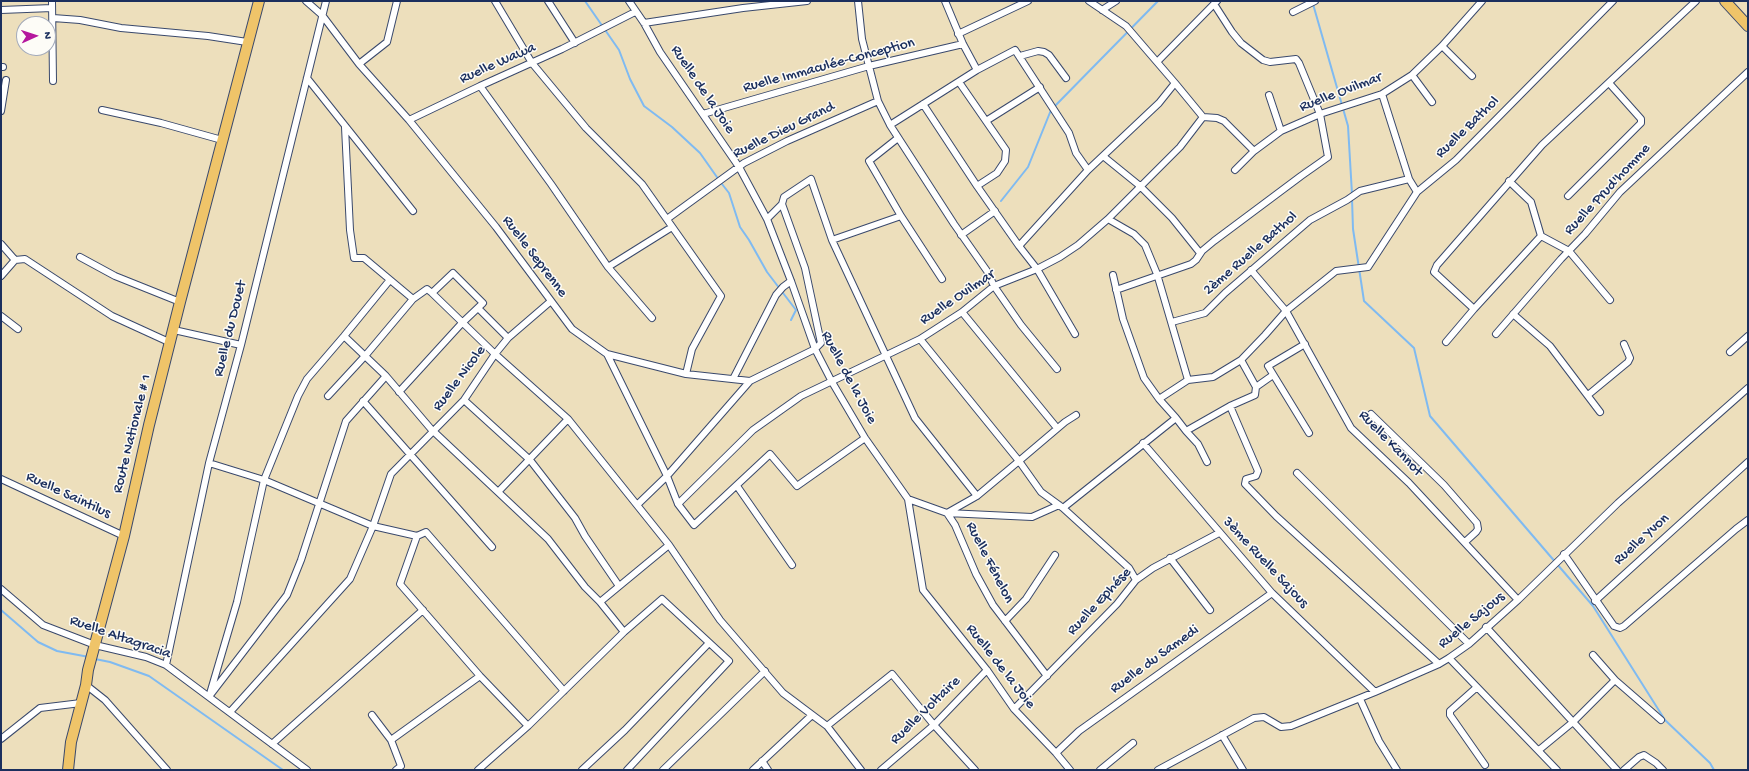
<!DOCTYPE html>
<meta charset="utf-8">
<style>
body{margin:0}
#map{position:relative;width:1749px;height:771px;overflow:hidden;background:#eddfbc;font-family:"Gochi Hand",sans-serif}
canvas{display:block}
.frame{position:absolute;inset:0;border:2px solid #1b2f5e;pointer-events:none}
.north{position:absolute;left:16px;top:16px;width:40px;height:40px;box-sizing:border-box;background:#fdfcf7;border:1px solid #a3aaba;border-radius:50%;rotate:87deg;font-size:11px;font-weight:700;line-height:16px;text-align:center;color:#1b2f5e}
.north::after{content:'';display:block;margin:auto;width:14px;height:18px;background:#b5179e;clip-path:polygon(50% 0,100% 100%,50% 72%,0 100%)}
</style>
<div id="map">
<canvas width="1749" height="771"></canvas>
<div class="frame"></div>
<div class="north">N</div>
</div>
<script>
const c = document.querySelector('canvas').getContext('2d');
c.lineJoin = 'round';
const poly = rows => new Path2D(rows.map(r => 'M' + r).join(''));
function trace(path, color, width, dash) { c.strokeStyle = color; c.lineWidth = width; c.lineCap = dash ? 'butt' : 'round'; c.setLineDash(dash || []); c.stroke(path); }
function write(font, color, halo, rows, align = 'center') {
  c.font = font + ' "Gochi Hand",sans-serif'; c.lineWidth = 3; c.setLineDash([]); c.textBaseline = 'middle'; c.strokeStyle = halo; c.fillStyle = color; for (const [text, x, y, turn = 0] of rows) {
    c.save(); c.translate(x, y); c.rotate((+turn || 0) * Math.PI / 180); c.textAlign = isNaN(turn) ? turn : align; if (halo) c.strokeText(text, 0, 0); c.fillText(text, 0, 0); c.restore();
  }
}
const stream = poly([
 [585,1,619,50,630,79,644,106,672,127,700,153,719,180],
 [1313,4,1348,126,1352,194],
 [722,184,729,193,740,227,749,240,767,272,796,310,791,320],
 [1352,199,1353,229,1364,301,1414,348,1430,416,1593,606,1665,720,1710,763,1714,770],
 [1001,201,1028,167,1051,110,1158,1],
 [1,610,38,642,57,651,89,657],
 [95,659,110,662,149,676,283,770]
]);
const minor = poly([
 [52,1,53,81],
 [306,1,322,15,359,64,409,120,496,227,572,329,607,354,686,374,750,381,815,349,821,343,805,268,782,204],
 [495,1,532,63,586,128,642,184,721,296,692,349,686,374],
 [548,1,575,43],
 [629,1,644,23,660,52,739,167,767,219,791,281,815,349,832,382,865,438,908,499,923,590,987,670,1014,709,1056,753,1070,770],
 [858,1,862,39,878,101,890,125,954,224,987,271,994,286,1021,325,1057,369],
 [945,1,963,44,977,70],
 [1089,1,1126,26,1175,83],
 [1,10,52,8],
 [1102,10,1116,1],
 [1293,12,1315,1],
 [53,18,80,20,121,28,208,36,247,42],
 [644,23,743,8,807,1],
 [958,34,1028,1],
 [1442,46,1472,76],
 [1020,56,1038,51,1044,52,1049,55,1066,78],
 [1157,62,1217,1],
 [359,64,387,42,397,1],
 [1,67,3,67],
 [1412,75,1432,102],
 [307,78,413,211],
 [959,82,1006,150,1005,161,997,173,977,186],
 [480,86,551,184,608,267,652,318],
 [1382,94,1409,179,1417,192],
 [1269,95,1281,131],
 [923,104,977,186,1019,246],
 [102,110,161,123,222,140],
 [1,111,6,80],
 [703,114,869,66,963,44],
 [409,120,480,86,562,49,635,12],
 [986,121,1040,87],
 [890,125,977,70,1015,50,1069,133,1076,153,1088,170],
 [345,127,350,230,354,258,364,258,413,299,427,289,432,293,453,273,483,303,462,323,399,392],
 [1103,156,1140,186,1172,218,1200,253],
 [1235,170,1254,151],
 [1509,181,1531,202,1541,236],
 [1568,196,1641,123,1641,119,1609,83],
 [901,216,942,279],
 [667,219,744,163,787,141,878,101],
 [767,219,782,204,784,197,811,179,832,240,915,418,977,496],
 [1108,219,1180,147,1203,117],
 [961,235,995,211],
 [832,240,901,216,869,161,898,138],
 [1,244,15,260],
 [80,257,115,276,180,302],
 [608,267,672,227],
 [1251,270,1286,311,1351,428,1409,483,1518,600],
 [1113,275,1123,319,1144,378,1159,399],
 [1,276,15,260,25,259,112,316,171,343],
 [1116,290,1191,264,1196,260,1202,251,1214,241,1301,176,1328,157,1320,114,1299,63,1296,59,1270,62,1263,60,1241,43,1232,32,1214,4],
 [432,293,495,354,568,419,669,545,720,620,783,693,827,726,892,674,934,725,975,770],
 [478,308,508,338],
 [1474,309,1434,272,1437,265,1542,145,1696,1],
 [962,312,1057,428],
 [1513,314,1550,346,1600,412],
 [1,316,18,329],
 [1172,322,1205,313,1225,293,1310,220,1347,200,1360,191,1409,179],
 [174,330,241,345],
 [1075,334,1037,269,1060,257,1078,245,1108,219,1134,234,1145,245,1157,274,1188,380],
 [1496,334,1561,259,1585,234,1620,192,1748,72],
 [344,336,386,376,431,429,548,539,585,587,600,602,624,632],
 [920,339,1019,461,1065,422,1076,415],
 [1446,342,1474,309,1541,236,1569,251,1610,300],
 [1305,344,1268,366,1309,433],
 [1730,352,1748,336],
 [607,354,667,476,678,504,694,525,770,454,797,486,865,438],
 [1241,360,1256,387],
 [733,379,776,295,783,287,791,281],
 [1588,395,1628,362,1630,358,1624,344],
 [328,396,365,356,413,299],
 [464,400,530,460,575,518,585,536,619,586],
 [363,401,492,547],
 [1230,406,1255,395,1256,387,1273,375],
 [1371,414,1444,485,1477,523,1478,529,1476,532,1465,542],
 [1176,418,1186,431,1230,406,1258,471,1256,476,1246,479,1245,484,1276,516,1439,664],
 [1186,431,1198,444,1207,462],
 [1143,443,1272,593,1375,692],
 [209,463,264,480,373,526,417,536,426,532,564,691],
 [1297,473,1469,644],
 [1,479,124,536],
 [737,486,792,565],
 [498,492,568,419],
 [908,499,947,513,955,525,976,574,993,605,1047,676],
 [678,504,753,430,801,396,920,339,962,312,994,286,1037,269,1019,246,1088,170,1159,103,1175,83,1203,117,1217,118,1224,121,1254,151,1281,131,1320,114,1382,94,1412,75,1442,46,1482,1],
 [637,505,667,476,750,381],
 [1063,508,1176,418,1159,399,1188,380,1213,377,1241,360,1265,335,1286,311,1336,271,1368,267,1417,192,1456,160,1613,1],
 [947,513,977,496,1019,461,1041,492,1063,508,1129,568,1136,580],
 [947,513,1032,517,1059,505],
 [417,536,400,584,480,676,528,726],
 [1564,554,1614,626,1620,628,1624,626,1736,529,1748,520],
 [1170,558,1210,610],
 [1,589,43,625,95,645,146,657,166,665,307,770],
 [1595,601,1748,462],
 [600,602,669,545],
 [1005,621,1026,599,1055,555],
 [1486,627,1617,770],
 [1593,655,1615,680,1661,720],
 [1449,658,1557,770],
 [166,665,209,463,241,345,326,1],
 [86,685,105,700,167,770],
 [1477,687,1450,711,1450,715,1485,765],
 [211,694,287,595,301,560,346,421,386,376],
 [209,697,237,602,264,480,298,396,307,379,344,336,389,281],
 [1360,699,1379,741,1397,770],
 [1014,709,1117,604,1136,580,1153,568,1219,533],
 [230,712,350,579,373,526,391,474,464,400,495,354,508,338,551,301],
 [372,715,391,740,401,766,396,770],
 [827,726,861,770],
 [1222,735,1243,770],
 [1,739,40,708,81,703],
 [391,740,480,676],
 [272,744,423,610],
 [1539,750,1573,722,1615,680],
 [1056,753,1079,731,1272,593],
 [762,761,768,770],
 [478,770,528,726,624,632,662,599,729,661,627,770],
 [582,770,625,730,709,643],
 [663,770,765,671],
 [753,770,812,715],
 [881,770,934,725,987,670],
 [1100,770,1133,743],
 [1158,770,1254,718,1264,717,1281,727,1291,726,1375,692,1439,664,1449,658,1469,644,1518,600,1618,503,1748,388],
 [1624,770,1639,757,1644,755,1656,763,1663,770]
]);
const primary = poly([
 [1725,1,1748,26],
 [68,770,71,742,86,685,88,670,124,536,149,425,180,302,259,1]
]);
const streetNames = [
 ["Ruelle Wawa",498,64,-24],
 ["Ruelle Immaculée-Conception",829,66,-15],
 ["Ruelle de la Joie",702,90,56],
 ["Ruelle Ovilmar",1341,93,-21],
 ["Ruelle Bathol",1468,128,-44],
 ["Ruelle Dieu Grand",784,131,-26],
 ["Ruelle Prud'homme",1608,190,-47],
 ["2ème Ruelle Bathol",1251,254,-41],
 ["Ruelle Seprenne",534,257,53],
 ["Ruelle Ovilmar",958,298,-34],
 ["Ruelle du Douet",231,329,-76],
 ["Ruelle de la Joie",848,378,62],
 ["Ruelle Nicole",460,379,-53],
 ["Route Nationale # 1",133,434,-76],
 ["Ruelle Kannot",1390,444,46],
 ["Ruelle Saintilus",68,496,25],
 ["Ruelle Yvon",1642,540,-42],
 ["Ruelle Fénelon",989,563,63],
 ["3ème Ruelle Sajous",1265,563,47],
 ["Ruelle Ephése",1100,602,-47],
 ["Ruelle Sajous",1472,621,-39],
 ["Ruelle Altagracia",120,638,19],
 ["Ruelle du Samedi",1155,660,-36],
 ["Ruelle de la Joie",1000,667,52],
 ["Ruelle Voltaire",926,711,-44]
];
trace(stream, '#7fbaf1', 2);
trace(minor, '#3a496c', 8);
trace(primary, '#3a496c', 12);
trace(minor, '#fff', 6);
trace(primary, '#efc469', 10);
write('15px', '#1b2f5e', '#fdfcf7', streetNames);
</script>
